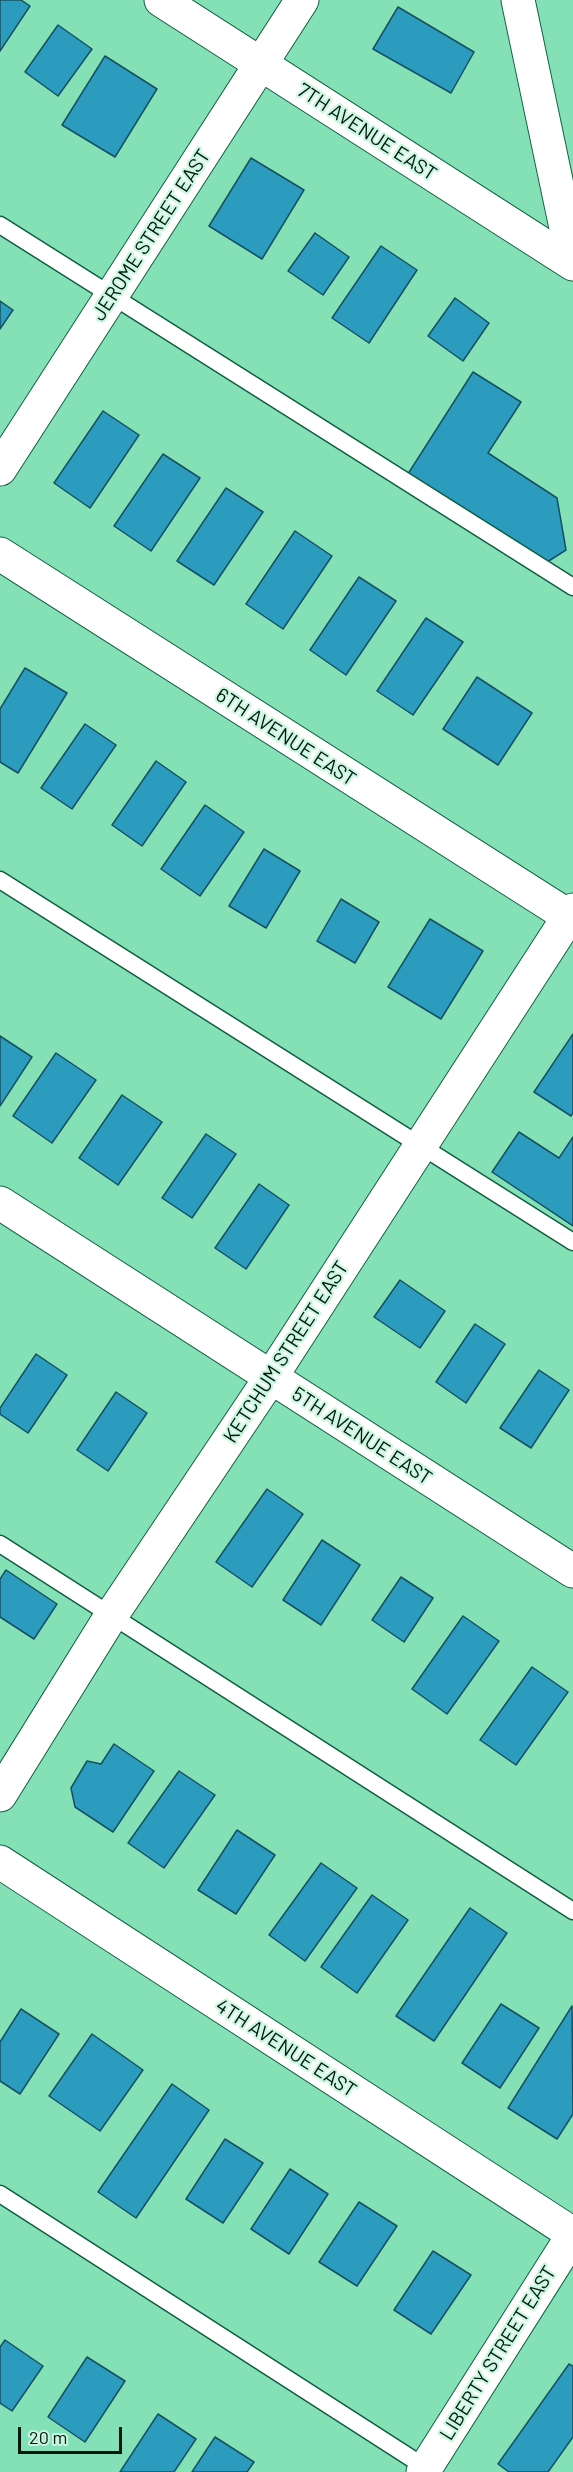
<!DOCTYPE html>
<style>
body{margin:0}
#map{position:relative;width:573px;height:2472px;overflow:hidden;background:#84e1b6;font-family:Barlow,sans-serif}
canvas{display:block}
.scale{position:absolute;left:18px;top:2427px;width:104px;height:27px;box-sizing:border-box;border:3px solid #00180d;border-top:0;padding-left:8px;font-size:18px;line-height:21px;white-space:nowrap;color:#00180d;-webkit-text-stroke:4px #cbf7e1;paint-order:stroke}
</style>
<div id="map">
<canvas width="573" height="2472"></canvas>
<div class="scale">20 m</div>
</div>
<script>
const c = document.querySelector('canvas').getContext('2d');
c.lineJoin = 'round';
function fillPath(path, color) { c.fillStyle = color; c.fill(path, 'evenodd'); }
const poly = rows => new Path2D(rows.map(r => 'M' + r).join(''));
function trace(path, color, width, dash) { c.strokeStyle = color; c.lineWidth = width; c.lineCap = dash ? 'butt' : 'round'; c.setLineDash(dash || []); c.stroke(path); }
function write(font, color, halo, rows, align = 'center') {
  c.font = font + ' Barlow,sans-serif'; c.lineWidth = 4.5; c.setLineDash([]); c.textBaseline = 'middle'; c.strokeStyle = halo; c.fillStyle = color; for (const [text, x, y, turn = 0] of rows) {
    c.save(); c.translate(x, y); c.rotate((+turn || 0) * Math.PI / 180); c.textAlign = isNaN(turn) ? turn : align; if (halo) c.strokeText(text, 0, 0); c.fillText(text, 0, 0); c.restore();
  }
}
const building = poly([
 [0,0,21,0,30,6,0,51,0,0],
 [398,7,474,52,451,93,373,49,398,7],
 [58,25,92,49,58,96,25,72,58,25],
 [105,56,157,89,115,157,62,125,105,56],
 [251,158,304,190,262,259,209,226,251,158],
 [315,233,349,257,323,295,288,271,315,233],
 [381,246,417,270,369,343,332,318,381,246],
 [455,298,489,323,463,361,428,336,455,298],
 [0,301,13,310,0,329,0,301],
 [473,372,521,402,488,453,557,498,566,550,544,564,406,477,473,372],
 [103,411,139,435,90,508,54,483,103,411],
 [163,454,200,478,151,551,114,526,163,454],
 [226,488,263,512,214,585,177,561,226,488],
 [295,531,332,556,283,629,246,604,295,531],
 [359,577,396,601,346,675,310,650,359,577],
 [426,618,463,642,413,715,377,691,426,618],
 [25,668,67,693,18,773,0,762,0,709,25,668],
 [477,677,532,713,498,765,443,729,477,677],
 [85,724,116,745,72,809,41,788,85,724],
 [156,761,186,782,142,846,112,825,156,761],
 [205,805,244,832,200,896,161,869,205,805],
 [264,849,300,871,266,928,229,906,264,849],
 [341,899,379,922,355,963,317,941,341,899],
 [430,919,483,951,441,1019,388,987,430,919],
 [573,1034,573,1113,571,1116,534,1092,573,1034],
 [0,1036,32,1057,0,1106,0,1036],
 [56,1053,96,1080,52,1143,13,1116,56,1053],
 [122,1095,162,1122,118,1185,79,1158,122,1095],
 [519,1132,559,1158,573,1137,573,1226,492,1172,519,1132],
 [206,1134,236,1154,192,1218,162,1198,206,1134],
 [259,1184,289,1205,246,1269,215,1248,259,1184],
 [400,1280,445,1311,420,1348,374,1317,400,1280],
 [475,1324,505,1344,466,1403,436,1382,475,1324],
 [36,1354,67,1375,28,1433,0,1414,0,1408,36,1354],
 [539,1370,569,1390,531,1448,500,1428,539,1370],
 [116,1392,147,1413,108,1471,77,1450,116,1392],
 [267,1489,303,1514,252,1587,216,1562,267,1489],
 [322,1540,360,1565,321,1625,283,1600,322,1540],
 [6,1570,57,1604,34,1639,0,1617,0,1579,6,1570],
 [401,1577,433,1598,404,1642,372,1620,401,1577],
 [463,1616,499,1641,447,1714,412,1689,463,1616],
 [532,1667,568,1692,516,1765,480,1740,532,1667],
 [114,1744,154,1771,113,1832,75,1807,71,1788,87,1761,101,1764,114,1744],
 [179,1771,215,1795,164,1868,128,1843,179,1771],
 [237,1830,275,1855,236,1914,198,1890,237,1830],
 [321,1863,357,1888,305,1961,269,1935,321,1863],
 [372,1895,408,1920,357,1993,321,1967,372,1895],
 [470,1908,507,1933,434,2041,396,2016,470,1908],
 [501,2004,539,2028,500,2088,462,2063,501,2004],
 [572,2006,573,2114,557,2139,508,2108,572,2006],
 [21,2009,59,2034,20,2094,0,2081,0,2042,21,2009],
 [92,2034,143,2070,100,2131,49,2096,92,2034],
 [172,2084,209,2110,136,2218,98,2192,172,2084],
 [225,2139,263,2163,223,2223,186,2199,225,2139],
 [290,2169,328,2194,289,2254,251,2229,290,2169],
 [359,2202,397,2226,357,2286,319,2262,359,2202],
 [433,2251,471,2275,431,2334,394,2310,433,2251],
 [5,2340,43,2366,12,2411,0,2403,0,2347,5,2340],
 [87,2357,125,2381,85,2442,48,2417,87,2357],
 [569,2364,573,2366,573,2437,548,2472,509,2472,498,2464,569,2364],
 [158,2414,196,2439,174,2472,120,2472,158,2414],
 [215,2437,254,2462,247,2472,192,2472,215,2437]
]);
const lane = poly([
 [0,225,573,587],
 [0,880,573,1242],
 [0,1544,573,1911],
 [0,2194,431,2471]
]);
const street = poly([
 [161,0,573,264],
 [0,469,302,0],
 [0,554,573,919],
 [0,1203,573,1571],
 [0,1795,111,1616,271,1377,573,910],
 [0,1862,573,2234],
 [423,2472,573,2235]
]);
const secondary = poly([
 [518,0,573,261]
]);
const streetNames = [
 ["7TH AVENUE EAST",367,132,33],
 ["JEROME STREET EAST",151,235,-57],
 ["6TH AVENUE EAST",286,737,33],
 ["KETCHUM STREET EAST",286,1352,-57],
 ["5TH AVENUE EAST",362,1436,33],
 ["4TH AVENUE EAST",286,2048,33],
 ["LIBERTY STREET EAST",498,2353,-58]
];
fillPath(building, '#2b9cbd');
trace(building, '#165062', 1.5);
trace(lane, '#105e41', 19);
trace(street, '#105e41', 35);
trace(secondary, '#105e41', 35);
trace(lane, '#fff', 16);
trace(street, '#fff', 33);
trace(secondary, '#fff', 33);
write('20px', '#00180d', '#cbf7e1', streetNames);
</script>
